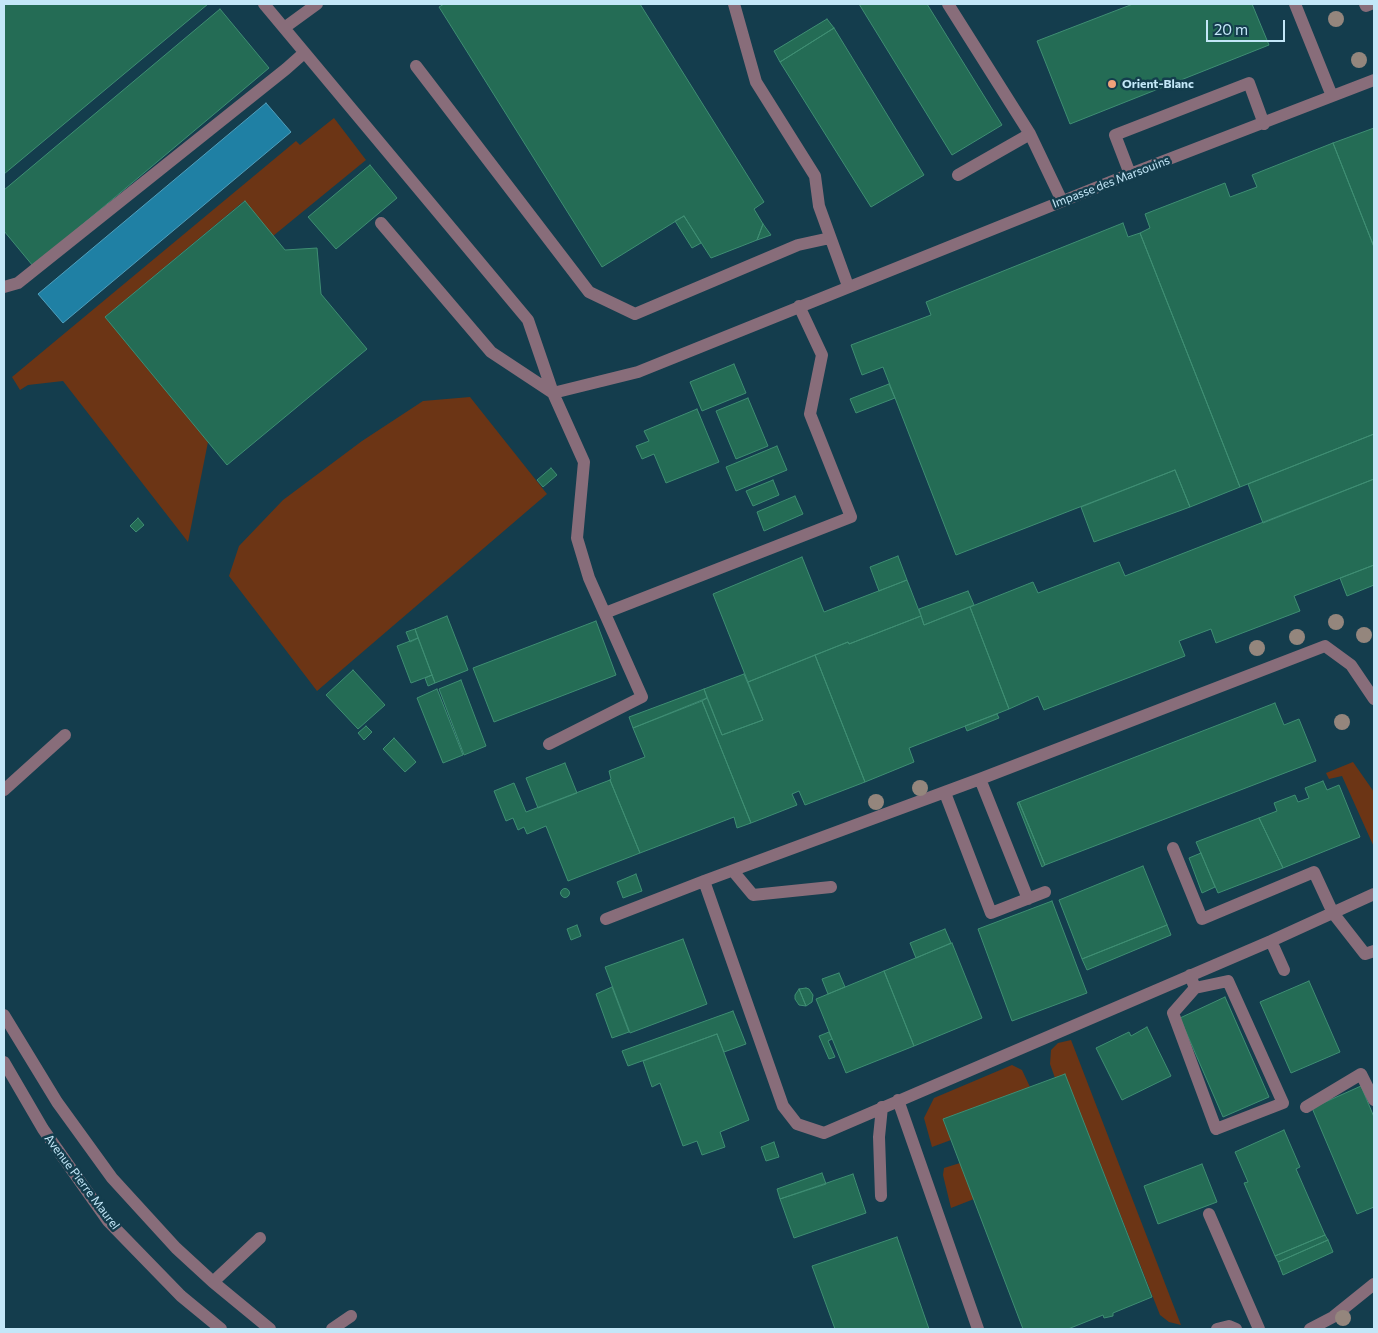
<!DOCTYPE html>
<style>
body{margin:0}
#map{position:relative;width:1378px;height:1333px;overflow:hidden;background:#143d4d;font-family:Commissioner,sans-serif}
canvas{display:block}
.frame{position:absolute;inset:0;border:5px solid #c3e7f8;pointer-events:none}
.scale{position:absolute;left:1206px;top:20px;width:79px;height:22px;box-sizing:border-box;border:2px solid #c3e7f8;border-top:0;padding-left:6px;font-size:15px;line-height:18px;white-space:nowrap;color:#c3e7f8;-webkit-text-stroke:4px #143d4d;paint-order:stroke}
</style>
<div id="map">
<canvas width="1378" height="1333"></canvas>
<div class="frame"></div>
<div class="scale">20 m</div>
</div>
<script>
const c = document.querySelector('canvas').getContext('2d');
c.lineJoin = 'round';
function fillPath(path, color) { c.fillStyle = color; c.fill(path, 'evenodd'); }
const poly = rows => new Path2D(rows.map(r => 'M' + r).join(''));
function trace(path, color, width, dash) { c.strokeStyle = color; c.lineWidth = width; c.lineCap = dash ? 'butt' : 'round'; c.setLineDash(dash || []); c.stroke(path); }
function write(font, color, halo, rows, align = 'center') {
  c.font = font + ' Commissioner,sans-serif'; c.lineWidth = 5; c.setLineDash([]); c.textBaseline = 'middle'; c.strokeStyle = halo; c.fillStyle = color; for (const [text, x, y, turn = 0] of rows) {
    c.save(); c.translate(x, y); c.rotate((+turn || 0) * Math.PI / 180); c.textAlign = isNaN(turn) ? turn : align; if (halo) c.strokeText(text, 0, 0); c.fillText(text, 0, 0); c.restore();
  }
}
const green = poly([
 [334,118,366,160,273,236,244,201,105,317,208,442,188,542,63,381,28,385,20,390,12,377,296,141,300,145],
 [470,397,547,494,317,691,229,576,239,546,283,500,362,441,423,401],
 [1353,762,1374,792,1374,847,1342,776,1329,779,1326,773],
 [1071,1040,1181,1325,1169,1322,1160,1315,1065,1075,1055,1078,1050,1064,1051,1050,1058,1043],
 [1012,1065,1022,1070,1030,1087,943,1119,951,1140,932,1147,924,1118,934,1098],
 [960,1163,974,1199,951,1208,943,1175,944,1168]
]);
const water = poly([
 [266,103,291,132,63,323,38,294,266,103]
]);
const building = poly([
 [4,4,208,4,4,174,4,4],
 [444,4,640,4,764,202,754,209,763,224,757,240,711,258,684,216,602,267,439,7,444,4],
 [859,4,927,4,1002,125,952,155,859,4],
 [1133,4,1252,4,1269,45,1070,124,1037,41,1133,4],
 [220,9,269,68,33,266,4,231,4,190,220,9],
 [827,19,834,28,780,62,774,51,827,19],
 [834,28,924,175,871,207,780,62,834,28],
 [1374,128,1374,247,1333,143,1374,128],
 [1333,143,1374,247,1374,434,1240,487,1140,233,1150,228,1145,214,1225,183,1230,197,1257,187,1252,175,1333,143],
 [370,165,397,198,336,249,308,217,370,165],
 [245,201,285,250,317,248,321,294,367,349,227,465,105,317,245,201],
 [684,216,701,243,692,248,675,221,684,216],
 [1123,223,1128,237,1140,233,1240,487,1190,507,1175,470,956,555,883,367,862,375,851,345,931,315,926,302,1123,223],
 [763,224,771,235,757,240,763,224],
 [734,364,746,393,702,411,690,382,734,364],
 [889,384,895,398,856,413,850,399,889,384],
 [748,398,768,446,736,459,716,411,748,398],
 [697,409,719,462,666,483,654,454,642,459,636,446,649,441,644,431,697,409],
 [1374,434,1374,479,1263,523,1248,484,1374,434],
 [777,446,787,470,736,491,726,467,777,446],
 [551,468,557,475,543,487,537,480,551,468],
 [1175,470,1190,507,1094,542,1081,507,1175,470],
 [1374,479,1374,565,1294,596,1300,611,1216,643,1211,629,1179,641,1185,656,1044,710,1038,696,1009,709,970,607,1033,582,1038,593,1119,562,1125,576,1374,479],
 [773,480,779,495,753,506,746,491,773,480],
 [795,496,803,514,764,531,757,512,795,496],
 [138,518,144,525,136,532,130,526,138,518],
 [898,556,907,580,879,591,870,567,898,556],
 [802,557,824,612,907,580,921,616,849,644,848,642,748,682,713,594,802,557],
 [1374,565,1374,585,1347,596,1340,578,1374,565],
 [968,591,974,605,924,625,919,609,968,591],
 [970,607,1009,709,909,748,914,762,865,782,815,655,848,642,849,644,921,616,924,625,970,607],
 [447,616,468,670,435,683,415,629,447,616],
 [596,621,616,675,494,722,473,668,596,621],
 [415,629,418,638,410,642,406,632,415,629],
 [418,638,432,675,411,683,397,646,418,638],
 [815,655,865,782,805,805,799,791,792,794,797,805,751,823,702,701,707,698,722,735,763,720,748,682,815,655],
 [353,670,385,705,358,729,326,695,353,670],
 [744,674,763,720,722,735,704,689,744,674],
 [432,675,435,683,428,686,425,678,432,675],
 [461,680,486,746,464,755,439,689,461,680],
 [437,689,463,755,443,763,417,698,437,689],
 [704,689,707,698,633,728,629,717,704,689],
 [702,701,751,823,737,828,734,817,640,853,610,780,611,779,609,771,645,757,633,728,702,701],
 [1275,703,1284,725,1299,719,1316,761,1045,865,1019,802,1275,703],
 [997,714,999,718,967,731,965,726,997,714],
 [366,726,372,732,364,740,358,733,366,726],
 [394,738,416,762,405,772,383,749,394,738],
 [565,763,577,793,538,808,526,778,565,763],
 [610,780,640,853,568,881,546,826,527,834,524,827,518,830,513,818,506,821,494,791,514,783,526,812,610,780],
 [1323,781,1327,790,1339,785,1360,837,1283,868,1259,818,1277,811,1274,803,1295,795,1298,802,1309,798,1305,788,1323,781],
 [1019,802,1045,865,1042,867,1017,803,1019,802],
 [1259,818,1283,868,1218,893,1196,842,1259,818],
 [1201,853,1215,887,1202,893,1189,858,1201,853],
 [1143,866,1167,925,1082,959,1059,900,1143,866],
 [636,874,642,891,623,898,617,882,636,874],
 '560.5 893a4.5 4.5 0 1 1 9 0a4.5 4.5 0 1 1-9 0Z',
 [1052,901,1087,993,1012,1021,978,929,1052,901],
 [577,925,581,936,571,940,567,929,577,925],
 [1167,925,1171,935,1087,970,1082,959,1167,925],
 [945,929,951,943,916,958,910,943,945,929],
 [683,939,707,1004,630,1033,605,967,683,939],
 [952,943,982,1018,914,1046,884,971,952,943],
 [884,971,914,1046,846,1073,816,999,884,971],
 [839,973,845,987,828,994,822,979,839,973],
 [1309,981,1340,1052,1291,1073,1260,1002,1309,981],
 [612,987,629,1032,612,1038,596,994,612,987],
 [806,988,809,989,813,995,812,1002,806,1006,799,989,806,988],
 [799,989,806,1006,799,1005,795,999,795,995,799,989],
 [1225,997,1269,1097,1223,1117,1180,1018,1225,997],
 [733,1011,746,1044,724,1052,717,1034,628,1066,622,1051,733,1011],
 [1147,1027,1171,1076,1122,1100,1096,1048,1129,1032,1131,1036,1147,1027],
 [829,1032,832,1039,828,1041,835,1057,829,1059,819,1036,829,1032],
 [717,1034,749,1120,720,1132,725,1147,702,1155,697,1141,683,1146,660,1083,652,1087,643,1061,717,1034],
 [1065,1074,1152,1297,1113,1313,1113,1316,1104,1318,1103,1315,1068,1329,1023,1329,943,1119,1065,1074],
 [1361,1086,1374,1117,1374,1207,1357,1214,1312,1108,1361,1086],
 [1284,1130,1300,1167,1296,1169,1325,1235,1275,1256,1244,1183,1248,1182,1235,1152,1284,1130],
 [774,1142,779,1157,766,1161,761,1147,774,1142],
 [1202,1164,1217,1202,1158,1224,1144,1186,1202,1164],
 [822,1173,826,1184,780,1199,777,1189,822,1173],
 [853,1174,866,1213,794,1238,780,1199,853,1174],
 [1325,1235,1328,1240,1278,1262,1275,1256,1325,1235],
 [897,1237,929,1329,835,1329,812,1266,897,1237],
 [1328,1240,1333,1252,1283,1275,1278,1262,1328,1240]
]);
const minor = poly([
 [264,4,528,320,553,393,584,462,577,538,589,578,642,697,549,744],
 [734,4,756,82,815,176,819,206,848,286],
 [948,4,1030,134,1062,201],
 [1295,4,1332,96],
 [1365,4,1366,6,1371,4],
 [284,28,317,4],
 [416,66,589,292,635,314,798,245,830,238],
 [1130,174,1115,135,1249,83,1264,124],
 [958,175,1030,134],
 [381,223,491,352,553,393,638,372,1130,174,1374,80],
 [4,287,18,283,286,69,304,53],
 [605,613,851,517,810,414,822,355,799,306],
 [980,779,1028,899],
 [4,790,65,735],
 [945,793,991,913,1045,892],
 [1173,848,1202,919,1314,872,1333,913,1365,954,1374,951],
 [733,871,753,895,831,887],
 [704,881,783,1106,797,1124,824,1133,1271,941,1374,894],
 [606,919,704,881,980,779,1325,646,1351,665,1374,699],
 [1271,941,1284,970],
 [1190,975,1195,988,1173,1013,1216,1129,1283,1103,1228,981,1195,988],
 [4,1015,57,1102,112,1178,176,1248,213,1282,270,1329],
 [4,1062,43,1129,108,1221,181,1296,221,1329],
 [898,1100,978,1329],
 [1306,1107,1361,1074,1374,1100],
 [881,1196,879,1137,882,1107],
 [1209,1214,1259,1329],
 [213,1282,260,1238],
 [332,1329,351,1316],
 [1217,1329,1229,1326,1236,1329],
 [1310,1329,1333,1317,1374,1284]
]);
const trees = [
 [1336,19],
 [1359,60],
 [1336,622],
 [1364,635],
 [1297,637],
 [1257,648],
 [1342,722],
 [920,788],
 [876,802],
 [1343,1318]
];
const markers = [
 [1112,84,5,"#f0a27a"]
];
const poiNames = [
 ["Orient-Blanc",1122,84]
];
const streetNames = [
 ["Impasse des Marsouins",1111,182,-21],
 ["Avenue Pierre Maurel",82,1182,53]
];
fillPath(green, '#6c3515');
fillPath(water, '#1f80a4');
trace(water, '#509fbd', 1);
fillPath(building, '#246c55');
trace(building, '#3f8e73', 1);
trace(minor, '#886d7a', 12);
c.fillStyle = '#94867d';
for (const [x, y] of trees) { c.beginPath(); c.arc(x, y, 8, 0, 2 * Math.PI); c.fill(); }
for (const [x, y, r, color] of markers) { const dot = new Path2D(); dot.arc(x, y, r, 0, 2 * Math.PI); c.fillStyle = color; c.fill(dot); trace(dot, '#143d4d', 2); }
write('bold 12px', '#c3e7f8', '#143d4d', poiNames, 'left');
write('12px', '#c3e7f8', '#143d4d', streetNames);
</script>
